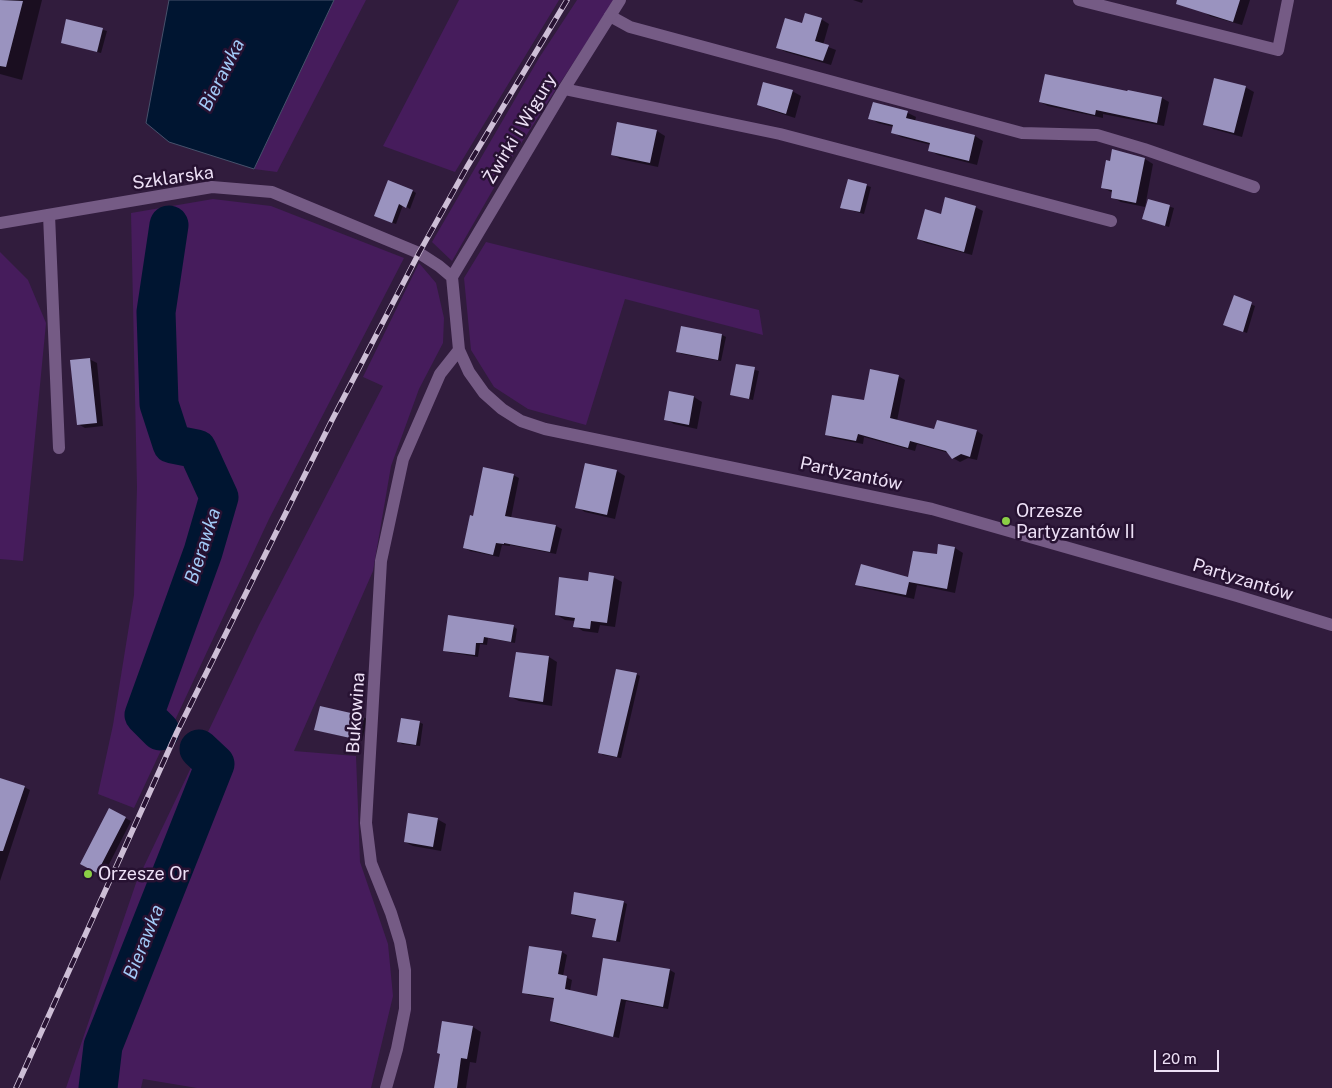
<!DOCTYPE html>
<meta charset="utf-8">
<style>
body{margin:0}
#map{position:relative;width:1332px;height:1088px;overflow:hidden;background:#311c3d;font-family:"Public Sans",sans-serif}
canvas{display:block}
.scale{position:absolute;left:1154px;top:1050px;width:65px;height:22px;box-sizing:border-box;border:2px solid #ede0f6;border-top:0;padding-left:6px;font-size:15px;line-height:18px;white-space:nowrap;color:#ede0f6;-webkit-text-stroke:4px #271232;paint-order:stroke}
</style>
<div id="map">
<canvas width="1332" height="1088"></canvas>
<div class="scale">20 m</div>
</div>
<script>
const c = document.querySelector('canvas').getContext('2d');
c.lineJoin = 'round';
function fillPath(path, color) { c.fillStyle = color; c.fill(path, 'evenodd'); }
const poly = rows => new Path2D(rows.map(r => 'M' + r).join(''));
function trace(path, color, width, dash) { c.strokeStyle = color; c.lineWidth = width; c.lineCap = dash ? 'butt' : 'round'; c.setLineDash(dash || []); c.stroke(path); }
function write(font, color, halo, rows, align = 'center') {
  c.font = font + ' "Public Sans",sans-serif'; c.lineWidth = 5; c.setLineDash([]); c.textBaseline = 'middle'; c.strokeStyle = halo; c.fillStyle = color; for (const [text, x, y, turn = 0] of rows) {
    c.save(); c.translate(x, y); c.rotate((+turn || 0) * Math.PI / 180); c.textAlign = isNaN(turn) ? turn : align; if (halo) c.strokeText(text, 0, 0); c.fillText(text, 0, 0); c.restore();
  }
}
const green = poly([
 [334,0,366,0,277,172,254,169],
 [459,0,559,0,455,172,383,146],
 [577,0,614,0,507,165,452,261,432,242,539,58],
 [213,199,271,206,404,258,269,519,134,808,98,794,113,725,134,595,137,487,131,213],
 [486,242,759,310,763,335,625,299,586,425,528,409,494,387,471,350,464,278],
 [0,252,28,280,46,323,23,561,0,559],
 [419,263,436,283,444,318,443,343,419,389,391,466,373,571,294,751,356,756,360,862,388,944,393,996,371,1088,197,1088,143,1079,141,1088,66,1088,136,883,259,625,383,386,363,377]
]);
const water = poly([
 [169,0,334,0,254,169,169,142,146,123,169,0]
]);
const shadow = poly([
 [0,0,42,0,22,80,0,74],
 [853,0,863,0,862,3],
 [1205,0,1250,0,1242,25,1210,16,1202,11],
 [821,19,829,24,823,45,836,50,831,65,786,52,778,48,803,24],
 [67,20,107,31,101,53,62,42],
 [1245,87,1254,92,1242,137,1213,129,1205,124],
 [792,91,801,96,795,118,767,109,758,104],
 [1129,91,1162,98,1169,102,1164,126,1103,114,1103,118,1048,106,1040,102,1128,93],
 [874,104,908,113,916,117,915,121,975,136,983,141,977,165,938,155,929,150,931,145,901,137,893,132,894,127,878,123,870,118],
 [618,124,657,131,665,136,658,167,620,159,612,154],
 [1113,151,1145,159,1153,164,1145,207,1121,202,1112,197,1113,193,1102,187],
 [849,180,871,187,864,214,846,209],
 [413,191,416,193,410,209,403,205,396,224,379,218],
 [1149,200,1174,208,1169,227,1144,219],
 [975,207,983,211,972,255,926,243,918,239,941,215],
 [1234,297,1255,306,1247,333,1228,326],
 [682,327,722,335,726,337,721,361,682,354,678,352],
 [89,359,97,363,103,426,85,428,78,424],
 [737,365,759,371,753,400,731,395],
 [898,376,905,380,897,421,935,430,977,431,983,435,977,460,968,458,960,462,953,458,949,453,917,444,915,451,864,437,863,444,833,438,826,434],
 [694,397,702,402,697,429,674,424,665,419],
 [617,471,625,476,615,519,585,512,577,507],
 [513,475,519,478,511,518,556,526,562,529,556,554,510,545,510,546,502,545,499,557,470,551,465,548,474,517],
 [955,548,963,553,955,593,917,585,914,599,864,588,857,584,909,579,938,555],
 [613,577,622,582,615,627,600,625,598,633,583,631,575,626,575,621,565,620,557,615,589,583],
 [513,626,517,629,515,643,488,638,487,645,480,644,478,657,448,652,444,650],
 [517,653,549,657,557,662,552,706,519,701,511,697],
 [636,674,640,676,621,758,603,755,600,752],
 [363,717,367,719,362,741,316,730],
 [419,722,423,724,420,746,402,744,399,742],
 [24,787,30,790,0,881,0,789],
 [125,818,131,821,103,876,82,863],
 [437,819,446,824,441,851,413,846,405,842],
 [623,902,627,904,620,942,597,938,593,936,597,920,576,916,572,914],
 [562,952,567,955,563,976,572,980,570,991,598,997,604,960,670,970,675,973,668,1009,626,1001,619,1038,557,1024,551,1021,555,999,529,995,524,992],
 [473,1027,481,1032,476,1063,470,1062,466,1088,435,1088]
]);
const river = poly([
 [160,731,144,715,203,552,219,497,197,449,172,444,159,404,156,312,169,225],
 [98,1088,103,1046,215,764,199,749]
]);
const building = poly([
 [0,0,23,1,6,67,0,66],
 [1177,0,1240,0,1233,22,1176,4],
 [805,13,822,18,815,41,829,45,823,61,776,48,785,18,802,23],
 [66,19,103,28,97,52,61,43],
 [1045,74,1127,91,1128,90,1162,97,1157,123,1096,110,1095,115,1039,102],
 [1214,78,1246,86,1234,133,1203,125],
 [763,82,793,90,786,114,757,105],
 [873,102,908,111,906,118,975,135,969,161,928,151,930,143,891,133,893,125,868,119],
 [617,122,657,130,650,163,611,155],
 [1112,149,1145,158,1136,203,1111,198,1112,190,1101,188,1106,160,1110,161],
 [848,179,867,184,860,212,840,208],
 [388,180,413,190,406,208,399,204,392,223,374,216],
 [945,197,976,206,964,252,917,239,925,209,941,214],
 [1148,199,1170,205,1165,226,1142,219],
 [1234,295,1252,302,1243,332,1223,325],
 [681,326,722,334,718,360,676,352],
 [90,358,97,423,77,425,70,360],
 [736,364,755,367,749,399,730,395],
 [870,369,899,375,890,418,934,429,937,420,977,430,970,457,961,454,952,459,946,451,910,441,908,448,858,434,856,441,825,435,832,395,864,400],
 [669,391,694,396,689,425,664,420],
 [585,463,617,470,607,515,575,508],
 [483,467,514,474,505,516,556,525,550,552,504,543,504,544,496,543,493,555,463,548,470,515,473,516],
 [938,544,955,547,947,589,909,582,906,595,855,585,861,564,908,577,913,551,937,554],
 [589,572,614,576,607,623,591,621,590,629,573,627,575,618,555,615,559,577,588,581],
 [448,615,514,625,511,642,484,637,483,643,476,643,475,655,443,651],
 [516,652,549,656,543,702,509,697],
 [616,669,637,673,617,757,598,753],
 [320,706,364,716,359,740,314,730],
 [401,718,420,721,416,745,397,742],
 [0,778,25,786,3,851,0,851],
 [109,808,126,817,97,873,80,864],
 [408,813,438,818,433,847,404,842],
 [574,892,624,901,616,941,592,937,596,919,571,914],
 [529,946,562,951,558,974,567,976,565,989,597,996,603,958,670,969,663,1007,621,999,613,1037,550,1021,554,998,522,993],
 [442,1021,473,1026,467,1059,461,1058,457,1088,434,1088,440,1054,437,1053]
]);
const lane = poly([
 [1079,0,1278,50,1288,0],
 [610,16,630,27,1022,133,1097,135,1144,149,1254,187],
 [564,89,780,134,1111,221],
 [49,215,59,448]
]);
const street = poly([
 [0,223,212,187,272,192,419,253,439,266,452,277],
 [452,277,459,350,469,372,484,393,502,409,521,421,545,429,932,509,1237,596,1332,625],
 [452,277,564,89,620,0],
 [386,1088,397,1049,405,1009,405,970,400,942,391,913,371,863,366,823,381,561,403,459,440,374,459,350]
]);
const rail = poly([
 [16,1088,177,732,332,420,419,253,467,167,567,0]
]);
const markers = [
 [1006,521,5,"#8bce46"],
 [88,874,5,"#8bce46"]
];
const streetNames = [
 ["Żwirki i Wigury",520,129,-59],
 ["Szklarska",173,178,-8],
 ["Partyzantów",851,474,12],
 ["Partyzantów",1243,580,17],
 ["Bukowina",356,713,-86]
];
const poiNames = [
 ["Orzesze",1016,511],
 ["Partyzantów II",1016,532],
 ["Orzesze Or",98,874]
];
const waterNames = [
 ["Bierawka",222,75,-63],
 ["Bierawka",203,546,-72],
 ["Bierawka",144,942,-68]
];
fillPath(green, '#461c5c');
fillPath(water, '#001531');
trace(water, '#47526c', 1);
fillPath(shadow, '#0007');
trace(river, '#001531', 39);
fillPath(building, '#9a93bf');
trace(lane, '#755b85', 12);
trace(street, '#755b85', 12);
trace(rail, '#cdbed6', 5.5);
trace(rail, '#271232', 4, [11]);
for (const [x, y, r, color] of markers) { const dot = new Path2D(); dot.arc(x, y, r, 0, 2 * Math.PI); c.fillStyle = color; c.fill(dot); trace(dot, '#271232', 2); }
write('18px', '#ede0f6', '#271232', streetNames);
write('18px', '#ede0f6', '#271232', poiNames, 'left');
write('italic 19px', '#a3caf7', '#271232', waterNames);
</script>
